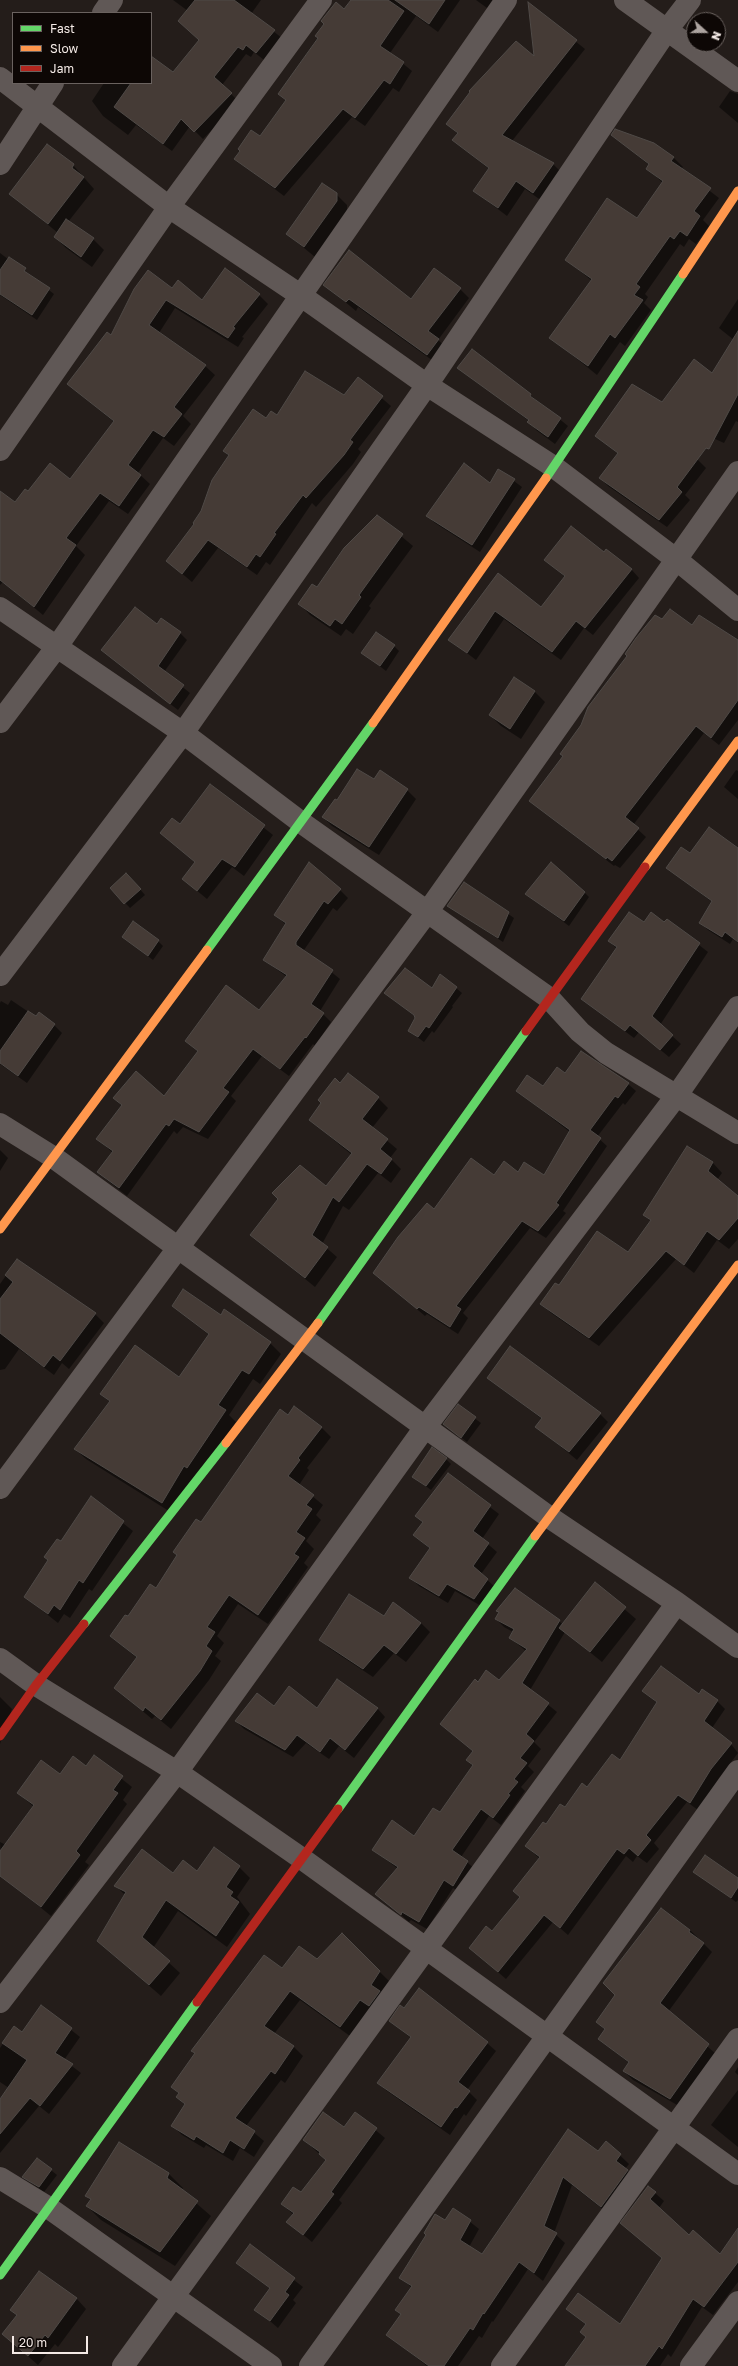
<!DOCTYPE html>
<style>
body{margin:0}
#map{position:relative;width:738px;height:2366px;overflow:hidden;background:#241d1a;font-family:"Golos Text",sans-serif}
canvas{display:block}
.legend{position:absolute;left:12px;top:12px;width:140px;height:72px;box-sizing:border-box;background:#0d0705;border:1px solid #6a625f;margin:0;padding:5px 7px;list-style:none;font-size:12px;color:#f5ebe7}
.legend li{display:flex;align-items:center;gap:8px;height:20px}
.legend b{width:20px;border:1px solid #6a625f}
.north{position:absolute;left:686px;top:12px;width:40px;height:40px;box-sizing:border-box;background:#0d0705;border:1px solid #6a625f;border-radius:50%;rotate:111deg;font-size:11px;font-weight:700;line-height:16px;text-align:center;color:#f5ebe7}
.north::after{content:'';display:block;margin:auto;width:14px;height:18px;background:#aca39f;clip-path:polygon(50% 0,100% 100%,50% 72%,0 100%)}
.scale{position:absolute;left:12px;top:2336px;width:76px;height:18px;box-sizing:border-box;border:2px solid #f5ebe7;border-top:0;padding-left:5px;font-size:12px;line-height:14px;white-space:nowrap;color:#f5ebe7;-webkit-text-stroke:3px #0d0705;paint-order:stroke}
</style>
<div id="map">
<canvas width="738" height="2366"></canvas>
<ul class="legend">
<li><b style="height:5px;background:#63d668"></b>Fast</li>
<li><b style="height:5px;background:#ff974d"></b>Slow</li>
<li><b style="height:5px;background:#b3261e"></b>Jam</li>
</ul>
<div class="north">N</div>
<div class="scale">20 m</div>
</div>
<script>
const c = document.querySelector('canvas').getContext('2d');
c.lineJoin = 'round';
function fillPath(path, color) { c.fillStyle = color; c.fill(path, 'evenodd'); }
const poly = rows => new Path2D(rows.map(r => 'M' + r).join(''));
function trace(path, color, width, dash) { c.strokeStyle = color; c.lineWidth = width; c.lineCap = dash ? 'butt' : 'round'; c.setLineDash(dash || []); c.stroke(path); }
const shadow = poly([
 [173,0,261,0,251,14,282,38,264,60,254,52,251,57,246,54,222,85,239,102,203,139,190,126,172,151,136,125,128,135,103,116,92,101,104,83,151,83,151,58,173,73,200,41,179,21,188,11],
 [352,0,460,0,438,32,416,16,390,53,412,71,399,92,393,88,365,126,352,117,284,196,235,159,260,137,286,100,279,94,339,6,344,10],
 [476,0,503,0,494,13],
 [529,4,585,49,512,141,553,164,562,173,542,201,525,189,507,216,474,191,489,169,453,140,458,134,448,124,535,58],
 [730,91,738,94,738,123,719,107],
 [612,135,674,158,683,167,681,169,719,198,703,220,709,226,696,244,689,239,684,247,680,244,645,294,648,297,644,303,651,310,625,346,620,342,597,375,551,338,592,281,567,260,638,219,663,183,647,168,649,165],
 [73,165,94,189,68,222,93,239,104,250,92,267,66,248,55,237,58,233,11,194],
 [336,194,347,205,347,212,315,257,287,234],
 [0,253,54,294,37,320,0,295],
 [325,285,411,301,460,289,469,298,438,340,448,349,436,363,358,307,356,311],
 [172,289,202,301,259,295,268,304,242,337,244,338,238,347,175,308,159,333,205,366,215,375,183,416,191,424,174,446,163,438,138,473,150,484,128,514,109,501,76,546,85,555,43,615,3,582,0,585,0,499,15,503,28,493,71,480,114,422,68,384,111,336],
 [738,299,738,422,736,421,724,443,666,417,649,428,698,460,706,468,685,495,690,500,667,527,608,486,600,478,619,454,597,436,661,406,712,374,734,340,719,328],
 [459,368,530,395,568,426,555,444,536,430,529,421],
 [358,378,391,406,358,449,361,452,353,464,316,507,312,503,270,565,266,562,257,575,218,548,192,582,167,561,195,524,229,456,224,451,266,420,344,397],
 [499,470,522,487,480,552,435,523,427,516,490,484],
 [377,516,413,546,369,606,371,608,353,634,346,629,341,636,310,615,300,604,317,589],
 [604,554,631,569,639,578,593,635,584,628,561,660,504,619,476,660,450,640,498,574,541,609,565,577,546,560],
 [157,625,180,633,187,640,164,672,190,693,178,710,102,650],
 [692,626,738,641,738,720,719,745,704,733,633,825,646,837,620,868,615,865,614,866,530,801,564,757],
 [394,646,399,651,386,671,363,653],
 [515,678,535,692,545,702,521,739,501,726,490,715],
 [736,770,738,771,738,799,724,787],
 [374,781,407,790,416,799,379,855,332,826,323,817,338,802],
 [211,786,273,835,244,876,232,867,207,899,183,879,196,863,161,833,180,826],
 [738,849,738,943,733,939,730,944,708,930,700,922,712,902,668,868,690,854],
 [131,879,145,895,130,908,111,888],
 [464,883,514,918,503,942,448,906],
 [340,890,348,898,337,911,333,908,304,950,340,979,320,1011,331,1022,315,1046,313,1044,289,1076,262,1056,231,1096,236,1101,208,1139,183,1127,177,1134,174,1131,127,1196,107,1180,99,1172,113,1153,98,1139,122,1106,114,1098,164,1097,199,1052,186,1041,260,1012,287,977,264,960,286,925,275,914],
 [584,892,589,897,569,926,526,894],
 [667,920,708,952,660,1025,681,1044,669,1057,639,1032,634,1038,582,999,617,949,609,941,644,923,665,923],
 [123,937,158,941,163,946,153,960],
 [456,988,462,993,452,1006,453,1007,434,1033,432,1031,424,1042,409,1031,416,1016,391,998,432,990],
 [11,1000,36,1017,54,1025,62,1033,27,1083,0,1064,0,1003,1,1001,8,1005],
 [341,1084,378,1098,388,1108,372,1128,397,1149,390,1158,401,1169,391,1183,378,1173,349,1210,343,1206,322,1244,337,1257,315,1287,251,1235,327,1187,352,1155,310,1120],
 [628,1084,636,1091,625,1105,623,1103,597,1137,607,1146,563,1211,566,1213,546,1238,530,1228,463,1313,468,1318,458,1334,427,1314,425,1316,374,1273,434,1210,494,1176,518,1173,544,1176,570,1132,517,1091],
 [688,1147,713,1163,722,1173,717,1180,738,1197,738,1239,729,1249,717,1240,694,1273,676,1259,599,1346,551,1313,542,1304,559,1287,628,1254,651,1221,645,1215],
 [0,1150,8,1158,0,1171],
 [17,1260,95,1314,104,1323,69,1369,62,1363,54,1375,19,1349,5,1369,0,1370,0,1284],
 [173,1306,221,1316,270,1343,281,1354,260,1384,253,1379,229,1415,236,1422,172,1513,86,1459,75,1449,110,1402,101,1394,180,1378,209,1335],
 [488,1378,600,1414,608,1422,577,1460,537,1427,542,1419],
 [458,1406,481,1423,467,1442,444,1424],
 [288,1416,321,1427,331,1437,307,1468,309,1470,299,1485,323,1505,316,1515,321,1520,306,1541,314,1549,304,1563,308,1567,268,1624,238,1604,217,1636,224,1643,215,1656,221,1661,209,1680,171,1729,155,1716,152,1719,115,1688,138,1659,111,1636,156,1590,202,1523],
 [446,1459,451,1464,431,1490,414,1477],
 [448,1475,499,1514,482,1539,497,1552,481,1574,496,1588,483,1607,455,1591,448,1603,419,1586,411,1578,430,1549,414,1535,423,1523,417,1516],
 [91,1498,133,1531,92,1591,89,1589,70,1618,64,1614,58,1623,25,1597],
 [595,1584,636,1619,602,1662,565,1632,530,1690,557,1712,534,1742,541,1749,528,1766,534,1772,521,1787,525,1791,501,1825,489,1816,461,1857,476,1870,461,1893,453,1888,427,1929,411,1920,409,1922,377,1894,398,1869,373,1849,415,1838,440,1813,473,1766,467,1760,474,1752,441,1724,478,1683,500,1681,526,1651,510,1638,513,1632,504,1627,496,1619,499,1613,498,1611,559,1621,563,1625],
 [385,1617,421,1623,430,1632,406,1662,394,1653,373,1677,329,1648,320,1639],
 [644,1691,699,1695,717,1701,725,1709,712,1728,731,1744,738,1753,719,1778,698,1810,687,1802,654,1843,659,1849,647,1863,637,1856,633,1862,626,1856,568,1935,553,1922,506,1979,470,1948,492,1933,521,1897,540,1859,526,1846,587,1788,621,1762,658,1704],
 [0,1697,12,1709,0,1744],
 [274,1707,317,1710,377,1708,385,1717,354,1758,339,1746,329,1759,306,1743,293,1757,244,1729,236,1721],
 [94,1757,132,1787,123,1800,127,1804,85,1862,89,1865,51,1916,2,1876,0,1842,6,1845,34,1807,18,1793,60,1775,86,1768],
 [239,1867,250,1878,237,1897,250,1914,227,1947,178,1911,153,1948,180,1973,161,1996,110,1952,125,1895,116,1886,174,1875],
 [694,1872,738,1879,738,1900,736,1902],
 [662,1909,690,1930,712,1952,668,2012,716,2054,679,2106,633,2080,624,2071,629,2063,599,2039,605,2030,597,2022,617,1995],
 [342,1935,389,1981,350,2036,300,2000,274,2034,294,2047,303,2056,285,2083,281,2080,246,2126,264,2141,254,2157,240,2148,233,2161,206,2145,204,2148,182,2135,173,2126,186,2106,177,2097,179,2094,172,2087,283,1969,317,1960],
 [41,2006,80,2037,64,2060,81,2073,49,2114,39,2106,0,2153,0,2104,9,2088,0,2082,0,2048,14,2028,23,2033],
 [390,2021,487,2043,496,2051,467,2090,477,2100,466,2116,464,2114,450,2135,387,2091,378,2083,411,2038],
 [738,2067,738,2075,735,2072],
 [738,2090,738,2147,711,2125],
 [355,2113,385,2138,339,2200,342,2203,312,2242,288,2222,294,2215,282,2204,301,2194,326,2160,304,2140,344,2129],
 [568,2131,598,2152,606,2142,629,2164,625,2169,636,2179,610,2215,572,2185,554,2233,565,2243,543,2281,528,2269,493,2322,492,2321,482,2338,479,2336,458,2366,427,2366,388,2335,401,2314,397,2310,412,2288,401,2277,454,2209,479,2229,469,2247,482,2255],
 [119,2143,169,2174,183,2188,181,2190,211,2216,175,2266,101,2220,87,2206,91,2201,87,2196],
 [37,2159,57,2175,44,2192,23,2177],
 [655,2193,664,2201,659,2208,689,2236,720,2256,738,2230,738,2282,713,2315,702,2307,671,2357,668,2354,660,2366,566,2366,587,2338,581,2332,586,2325,568,2309,620,2326,663,2259,622,2223],
 [250,2246,303,2287,293,2300,296,2303,278,2328,256,2309,271,2289,238,2263],
 [39,2272,77,2299,86,2309,58,2347,55,2344,38,2365,3,2334,18,2316,12,2310]
]);
const building = poly([
 [195,0,234,0,275,30,256,53,246,45,243,50,238,47,214,77,232,93,194,132,181,119,163,144,114,107,131,83,151,83,151,56,173,72,199,40,178,21,195,0],
 [351,0,388,0,404,11,380,46,404,62,390,84,384,80,355,118,343,109,275,188,234,159,240,151,238,149,251,130,260,136,286,100,278,94,318,38,315,36,324,24,321,21,336,2,344,9,351,0],
 [395,0,445,0,429,24,395,0],
 [528,2,577,40,502,135,554,163,533,193,516,181,498,208,473,191,489,168,452,140,458,133,446,124,470,92,469,91,516,41,534,56,528,2],
 [615,129,654,143,674,157,671,161,711,188,694,211,700,216,687,236,680,231,674,239,670,236,636,284,640,287,634,295,643,300,615,338,610,334,588,366,549,338,592,279,565,260,607,198,637,218,663,181,646,169,649,164,611,135,615,129],
 [47,144,74,164,72,168,84,177,48,224,9,194,47,144],
 [322,183,337,193,337,201,304,247,286,234,322,183],
 [66,219,94,238,81,257,54,237,66,219],
 [349,250,411,299,434,268,461,288,428,331,439,339,427,355,349,299,346,302,323,285,349,250],
 [9,257,26,268,24,271,50,288,32,315,0,294,0,270,9,257],
 [225,268,260,294,233,327,235,328,228,338,166,300,149,325,206,365,174,407,182,414,164,437,153,430,128,465,141,475,119,506,100,493,66,538,76,545,34,607,0,580,0,491,15,502,25,489,28,491,50,463,70,479,114,421,67,384,107,332,111,335,134,289,148,270,172,288,178,280,202,300,225,268],
 [738,331,738,394,709,449,706,448,677,487,682,492,659,520,599,478,618,453,595,436,632,384,662,402,694,359,712,373,738,331],
 [472,349,531,394,530,396,561,418,548,437,527,422,529,420,457,368,472,349],
 [305,371,344,395,358,377,383,396,350,440,353,442,344,455,306,498,303,495,274,533,276,534,260,557,256,554,247,567,208,540,182,574,166,561,194,524,193,523,201,511,212,480,229,455,223,451,253,409,266,418,271,411,277,415,305,371],
 [464,463,490,483,498,469,515,479,472,545,426,516,464,463],
 [377,515,403,534,359,595,361,597,342,624,335,619,330,626,298,604,312,584,317,587,344,548,377,515],
 [571,526,604,552,606,549,632,569,585,628,576,621,552,652,495,611,467,653,448,640,498,573,541,607,565,576,544,560,571,526],
 [135,607,157,624,161,618,181,632,158,666,184,685,170,704,101,650,135,607],
 [670,609,692,625,699,615,738,640,738,700,711,738,696,726,670,759,625,817,639,828,612,861,607,857,606,859,529,801,563,756,560,754,581,725,588,707,627,656,625,654,636,638,655,615,662,619,670,609],
 [376,632,395,645,380,666,361,653,376,632],
 [514,677,535,691,510,729,489,715,514,677],
 [357,769,374,779,380,770,408,789,369,847,322,817,335,799,337,800,357,769],
 [210,784,265,825,235,867,222,859,197,891,182,879,195,862,160,833,172,818,180,824,210,784],
 [709,827,738,848,738,942,725,932,722,937,699,923,712,901,666,868,681,847,690,853,709,827],
 [309,862,341,889,328,904,324,901,296,942,296,945,333,970,311,1004,324,1013,306,1038,305,1037,280,1069,253,1049,223,1088,229,1092,199,1132,174,1119,169,1126,166,1124,119,1188,97,1172,113,1151,96,1139,122,1105,113,1098,136,1071,164,1096,198,1051,185,1041,226,985,259,1010,287,975,263,960,286,923,274,915,309,862],
 [551,862,585,892,564,921,525,894,551,862],
 [126,873,141,889,124,904,110,888,126,873],
 [464,882,509,912,498,938,447,906,464,882],
 [629,912,644,922,651,912,664,922,667,919,700,943,652,1016,673,1035,660,1050,630,1025,625,1031,581,999,617,947,608,941,629,912],
 [133,921,159,940,148,956,122,937,133,921],
 [405,968,432,988,440,974,457,987,429,1028,426,1026,418,1037,408,1031,415,1018,414,1015,384,993,405,968],
 [28,1011,36,1016,39,1012,55,1024,18,1076,0,1063,0,1051,28,1011],
 [581,1051,629,1083,618,1098,615,1096,590,1130,601,1138,556,1203,559,1205,538,1231,522,1221,456,1306,461,1309,450,1327,419,1307,417,1309,373,1273,398,1237,427,1203,434,1209,471,1158,494,1175,504,1161,518,1172,524,1162,544,1175,570,1130,516,1091,527,1075,543,1086,557,1067,565,1073,581,1051],
 [348,1073,379,1097,362,1119,388,1139,380,1149,392,1159,381,1174,367,1164,339,1202,333,1197,312,1235,328,1247,305,1278,250,1235,278,1199,272,1193,300,1165,326,1186,352,1153,309,1120,321,1103,318,1100,335,1078,340,1083,348,1073],
 [687,1146,713,1162,708,1171,738,1196,738,1218,719,1240,707,1231,684,1265,666,1251,589,1338,540,1304,555,1283,559,1285,597,1231,628,1252,651,1220,643,1215,687,1146],
 [17,1259,96,1313,60,1361,53,1355,44,1367,0,1333,0,1299,13,1282,5,1275,17,1259],
 [183,1289,221,1315,224,1309,271,1342,249,1374,242,1370,218,1405,226,1410,187,1468,184,1466,162,1503,74,1449,110,1401,100,1394,135,1345,179,1377,209,1334,172,1306,183,1289],
 [510,1346,601,1413,569,1452,535,1427,542,1418,487,1378,510,1346],
 [458,1404,476,1417,461,1438,443,1424,458,1404],
 [294,1406,322,1427,298,1458,300,1460,288,1476,314,1495,306,1505,312,1509,296,1532,305,1538,294,1554,299,1557,258,1615,229,1595,207,1627,215,1632,206,1646,212,1651,200,1671,161,1720,145,1707,143,1711,114,1688,137,1657,110,1636,125,1615,128,1616,150,1584,156,1588,177,1555,173,1552,196,1519,201,1522,280,1409,288,1415,294,1406],
 [432,1447,447,1458,426,1486,412,1477,432,1447],
 [448,1473,491,1505,473,1531,489,1543,473,1566,488,1579,474,1599,447,1584,439,1596,409,1578,430,1548,413,1535,423,1522,415,1516,448,1473],
 [91,1496,124,1521,83,1583,79,1580,60,1610,54,1605,48,1614,24,1597,48,1560,44,1557,57,1539,61,1541,91,1496],
 [595,1582,626,1607,590,1652,559,1628,595,1582],
 [515,1588,560,1620,522,1683,549,1703,526,1734,534,1741,520,1758,527,1763,514,1779,518,1782,508,1794,510,1795,493,1818,481,1809,452,1850,468,1861,453,1886,444,1880,419,1922,402,1912,401,1915,375,1894,398,1867,372,1850,392,1820,414,1836,433,1808,440,1812,473,1765,466,1760,473,1751,440,1724,475,1679,478,1682,486,1670,499,1680,527,1649,509,1638,514,1629,495,1619,499,1612,496,1611,515,1588],
 [349,1594,384,1616,393,1602,421,1623,396,1654,384,1645,363,1669,319,1640,349,1594],
 [661,1666,699,1694,702,1689,718,1700,704,1721,732,1743,711,1769,690,1803,678,1795,646,1835,651,1840,638,1856,629,1848,624,1854,617,1849,560,1928,544,1915,498,1972,469,1948,486,1926,492,1931,520,1897,513,1891,540,1857,525,1846,543,1822,546,1824,560,1804,565,1807,582,1783,587,1787,612,1754,620,1760,657,1702,642,1691,661,1666],
 [337,1679,378,1708,345,1750,330,1738,320,1752,297,1735,285,1750,235,1721,257,1693,274,1706,289,1686,317,1708,337,1679],
 [94,1755,123,1776,113,1790,118,1793,76,1851,80,1855,41,1907,0,1876,0,1851,34,1805,17,1793,41,1760,60,1774,73,1756,86,1766,94,1755],
 [214,1847,240,1866,226,1887,233,1892,230,1896,239,1902,216,1936,166,1900,142,1937,170,1961,149,1985,97,1941,126,1892,114,1886,142,1849,173,1873,183,1860,197,1871,214,1847],
 [705,1855,738,1878,738,1887,731,1898,693,1872,705,1855],
 [661,1908,690,1930,689,1932,704,1943,660,2003,709,2044,670,2099,623,2071,629,2062,598,2039,605,2029,596,2022,615,1995,603,1983,661,1908],
 [342,1933,380,1971,371,1985,380,1991,369,2006,360,2000,340,2027,290,1991,264,2026,294,2046,275,2074,271,2071,235,2118,255,2131,244,2149,230,2140,223,2153,196,2136,194,2140,171,2126,185,2104,176,2097,179,2093,171,2087,195,2053,191,2051,264,1955,282,1968,299,1946,317,1959,342,1933],
 [419,1988,488,2042,458,2082,470,2091,457,2108,455,2107,441,2127,377,2083,411,2037,389,2021,400,2005,404,2008,419,1988],
 [41,2005,72,2028,55,2053,73,2064,40,2106,30,2098,0,2134,0,2099,27,2060,2,2043,14,2026,22,2032,41,2005],
 [323,2112,344,2127,355,2112,377,2128,331,2192,334,2194,303,2235,286,2222,294,2213,281,2204,293,2187,301,2192,326,2160,319,2154,320,2152,303,2140,323,2112],
 [568,2129,598,2151,606,2141,621,2154,616,2161,628,2170,601,2207,563,2177,544,2226,557,2233,534,2273,519,2262,484,2314,483,2313,473,2330,470,2328,444,2366,429,2366,386,2335,401,2314,395,2310,412,2286,399,2278,426,2235,424,2233,435,2214,445,2220,453,2208,471,2220,460,2240,482,2254,568,2129],
 [119,2142,169,2173,167,2178,198,2201,160,2252,86,2206,91,2199,85,2196,119,2142],
 [37,2158,52,2169,39,2187,22,2177,37,2158],
 [648,2186,656,2192,650,2199,689,2235,693,2230,720,2254,738,2228,738,2262,704,2307,693,2299,662,2349,659,2346,645,2366,565,2366,586,2337,580,2332,586,2324,566,2309,578,2293,620,2324,662,2258,620,2223,648,2186],
 [250,2244,295,2278,285,2292,289,2295,270,2321,254,2310,270,2288,236,2263,250,2244],
 [39,2271,77,2298,48,2338,45,2335,28,2356,2,2334,17,2315,10,2310,39,2271]
]);
const street = poly([
 [625,0,738,81],
 [103,13,112,0],
 [0,78,169,207,300,295,427,385,554,467,677,560,738,610],
 [0,164,53,83],
 [0,450,169,207,321,0],
 [0,608,183,733,302,823,549,998,580,1032,606,1053,738,1133],
 [0,722,56,648,506,0],
 [0,975,183,733,427,385,667,30,690,0],
 [0,1124,53,1157,549,1517,677,1603,738,1647],
 [0,1488,428,911,738,472],
 [0,1659,36,1685,177,1772,301,1858,738,2174],
 [0,2002,177,1772,426,1426,677,1095,738,1007],
 [0,2178,49,2208,271,2366],
 [123,2366,677,1603],
 [310,2366,738,1771],
 [502,2366,738,2039],
 [691,2366,738,2302]
]);
const fast = poly([
 [546,478,683,274],
 [207,950,373,723],
 [318,1323,526,1031],
 [84,1624,226,1443],
 [338,1809,535,1536],
 [0,2275,197,2002]
]);
const slow = poly([
 [683,274,738,191],
 [373,723,546,478],
 [645,867,738,741],
 [0,1229,207,950],
 [226,1443,318,1323],
 [535,1536,738,1265]
]);
const jam = poly([
 [526,1031,645,867],
 [0,1736,36,1685,84,1624],
 [197,2002,338,1809]
]);
fillPath(shadow, '#0007');
fillPath(building, '#453b36');
trace(building, '#4f4a47', 1);
trace(street, '#605856', 22);
trace(fast, '#63d668', 9);
trace(slow, '#ff974d', 9);
trace(jam, '#b3261e', 9);
</script>
